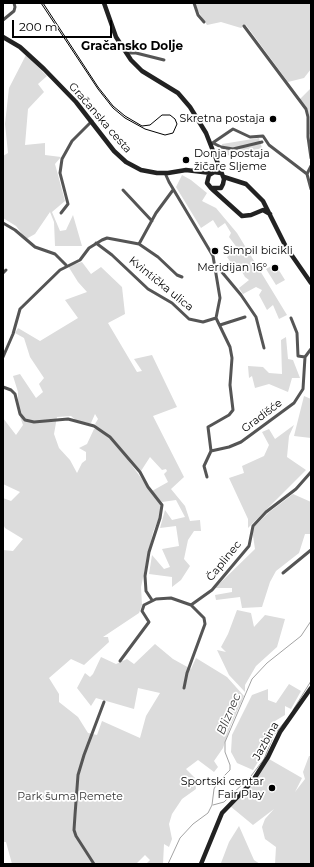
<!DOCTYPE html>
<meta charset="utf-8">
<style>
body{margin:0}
#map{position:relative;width:314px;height:867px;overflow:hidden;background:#fff;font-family:Montserrat,sans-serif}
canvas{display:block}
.frame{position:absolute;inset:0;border:4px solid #000;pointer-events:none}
.scale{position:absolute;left:12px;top:20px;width:100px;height:18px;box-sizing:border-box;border:2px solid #000;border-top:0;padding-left:5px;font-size:12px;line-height:14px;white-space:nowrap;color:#000;-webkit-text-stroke:3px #fff;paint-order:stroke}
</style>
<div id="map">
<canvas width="314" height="867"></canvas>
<div class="frame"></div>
<div class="scale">200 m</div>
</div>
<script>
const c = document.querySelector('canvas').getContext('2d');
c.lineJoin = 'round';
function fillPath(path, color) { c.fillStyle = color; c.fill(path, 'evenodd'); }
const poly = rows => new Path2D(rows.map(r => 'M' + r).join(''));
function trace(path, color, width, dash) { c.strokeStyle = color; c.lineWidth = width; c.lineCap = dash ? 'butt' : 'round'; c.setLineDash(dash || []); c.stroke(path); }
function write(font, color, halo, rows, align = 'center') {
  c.font = font + ' Montserrat,sans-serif'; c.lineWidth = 3.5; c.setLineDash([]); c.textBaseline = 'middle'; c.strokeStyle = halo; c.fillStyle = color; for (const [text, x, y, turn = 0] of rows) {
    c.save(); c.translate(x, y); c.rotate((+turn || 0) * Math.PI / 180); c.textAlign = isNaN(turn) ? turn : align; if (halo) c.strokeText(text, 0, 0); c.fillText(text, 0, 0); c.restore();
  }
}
const green = poly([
 [193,3,311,3,311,69,304,78,288,82,246,25,241,28,221,22,207,25],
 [26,55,47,76,38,84,44,92,28,109,25,145,45,143,45,155,61,157,55,164,65,201,52,212,60,231,66,230,73,215,82,246,55,246,54,222,50,212,35,234,26,239,16,226,3,218,3,156,8,153,5,124,9,88],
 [311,88,311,135,309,134,310,118,307,108,300,99],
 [259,138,262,148,234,156,226,155,223,150,222,144],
 [182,175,191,180,207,193,202,201,216,208,237,233,287,315,279,319,273,305,267,310,259,295,262,290,256,287,243,294,239,288,249,280,245,277,241,270,236,270,227,257,238,249,229,237,231,233,225,223,218,228,213,220,201,228,176,187],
 [82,262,91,274,101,267,122,287,125,314,108,323,137,372,142,371,134,359,152,355,177,407,153,416,184,477,171,489,185,506,190,521,200,520,201,531,194,531,188,540,184,559,190,566,181,580,172,587,172,577,149,574,152,555,164,569,170,567,162,549,179,546,176,526,160,528,165,510,172,520,185,517,176,500,162,502,152,491,168,482,164,474,167,471,166,469,162,470,150,457,141,471,128,460,160,504,162,511,153,532,141,587,142,605,139,613,103,637,108,637,109,642,84,665,71,659,49,678,59,694,59,702,78,717,88,733,97,735,102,721,140,738,146,716,160,693,138,688,134,709,96,698,91,706,77,688,85,673,90,677,93,674,101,657,116,664,127,659,134,664,155,644,173,659,191,669,196,658,227,677,244,696,231,725,223,748,214,761,218,767,214,772,198,760,186,769,195,778,196,789,182,799,172,814,169,824,172,839,169,847,164,844,163,864,146,864,150,860,145,855,136,864,12,864,6,842,3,842,3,550,13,551,23,539,5,528,3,524,3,498,11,501,20,492,3,484,3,418,16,435,23,425,18,411,18,392,13,376,20,374,36,398,43,392,39,384,44,378,30,357,24,338,15,333,18,328,40,341,78,318,65,300,87,292,78,282,68,266],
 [95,414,98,419,95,424,98,429,94,429,87,444,79,448,86,452,86,460,82,463,77,473,70,460,59,448,54,434,57,417,71,416,77,421,88,423,91,423],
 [275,264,285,280,276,285,266,269],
 [286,337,288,359,293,360,300,378,292,378,288,392,269,384,255,388,252,376,249,378,248,366,263,367,269,373,282,374,281,340],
 [304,396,311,399,311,438,294,436],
 [294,425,289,436,287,457,306,470,248,528,248,519,229,478,244,473,242,466,264,456,269,445,262,432,269,429,275,439],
 [293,494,311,502,311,534,305,534,299,553,276,571,270,582,262,607,242,608,240,597,216,600,215,595,232,592,232,588,215,588,255,549,252,529,268,513],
 [237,610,251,613,254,627,265,615,285,619,277,647,256,666,245,685,245,692,229,675,217,650,226,652,221,647,228,634],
 [289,684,301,691,291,709,285,706,285,715,275,721,267,747,253,770,237,763,231,752,232,735,252,695,268,689,268,700,276,703],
 [309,756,311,756,311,864,275,864,276,847,265,839,262,827,265,819,274,809,253,825,230,806,269,759,302,778,295,792,305,779,303,772],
 [239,826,254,860,260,864,218,864,221,863,229,842]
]);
const stream = poly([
 [293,710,311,681],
 [213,805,224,802,251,776,264,759,274,735,287,719],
 [168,864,180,838,193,824,208,813,212,805,214,789,217,783,230,770,230,765,225,752,225,742,252,679,267,663,301,636,311,621]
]);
const street = poly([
 [194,3,198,15,204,22],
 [3,20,14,11,15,7,14,3],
 [244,26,306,109,308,117,308,137,311,158],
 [126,53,136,53,164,60],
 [213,143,221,147,233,149,262,142],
 [211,144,233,129,250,137,263,136,269,145,307,174],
 [307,174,311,189],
 [307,174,311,166],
 [123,190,152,221],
 [61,213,68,204,60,173,62,159,72,141,92,121],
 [3,223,15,230,35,247,55,254,66,265],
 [96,243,112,255,148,289,172,303,189,319,203,322,216,318,220,298,213,256,169,182,165,173],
 [139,244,156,213,173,190],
 [216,268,221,271,241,295,256,317,264,348],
 [3,273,6,270],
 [291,318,297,333,298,356,305,357],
 [220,325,245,317],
 [3,357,13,334,20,309,60,270,80,260,89,248,102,240,107,238,139,244,158,257,177,275,182,277],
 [3,387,11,390,15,394,20,414,25,420,34,422,68,419,94,426,110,437,140,472,148,487,162,505,160,518,149,552,145,576,146,591,152,600],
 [211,451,229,447,241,442,294,403,303,389,305,357,311,349],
 [207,477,204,466,211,451,208,427,229,415,233,410,230,385,232,358,230,347,216,318],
 [283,573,311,550],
 [120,661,149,622,142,611,144,605,156,599,171,598,191,605,212,590,249,546,253,526,266,512,296,489,311,472],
 [184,688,187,673,205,624,204,618,191,605],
 [94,864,76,836,74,830,75,815,78,775,84,755,104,702]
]);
const secondary = poly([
 [104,3,116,37,131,60,142,71,178,93,190,107,206,133,224,179,223,184,221,188,211,188,207,183,209,175,214,172,221,173],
 [3,37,20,47,44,69,76,102,114,151,126,162,141,170,157,173,168,173,186,170,211,173],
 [224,177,246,184,263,201,286,247,311,283],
 [212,189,242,216,251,215,263,210,270,214],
 [201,864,222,813,252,782,268,757,280,732,311,688]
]);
const tram = poly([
 [41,3,98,89,113,108,125,118,145,129,165,135,173,133,177,124,175,119,170,115,162,115,150,125,142,126,125,116,113,106,98,87,43,3]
]);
const markers = [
 [273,119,4,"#000"],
 [186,160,4,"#000"],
 [215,251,4,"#000"],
 [275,268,4,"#000"],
 [272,788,4,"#000"]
];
const streetNames = [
 ["Gračanska cesta",100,118,49],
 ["Kvintička ulica",161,284,39],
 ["Gradišće",262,416,-37],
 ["Čaplinec",224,561,-51],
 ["Jazbina",266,741,-61]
];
const poiNames = [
 ["Skretna postaja",265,119],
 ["Donja postaja",194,154,"left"],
 ["žičare Sljeme",194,167,"left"],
 ["Simpil bicikli",223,251,"left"],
 ["Meridijan 16°",267,268],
 ["Sportski centar",264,782],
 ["Fair Play",264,795]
];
const parkNames = [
 ["Park šuma Remete",70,797]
];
const neighbourhoodNames = [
 ["Gračansko Dolje",132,46]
];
const waterNames = [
 ["Bliznec",229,714,-67]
];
fillPath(green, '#dcdcdc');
trace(stream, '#a3a3a3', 1);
trace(street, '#555', 3);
trace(secondary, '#222', 4.5);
trace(tram, '#000', 1);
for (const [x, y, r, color] of markers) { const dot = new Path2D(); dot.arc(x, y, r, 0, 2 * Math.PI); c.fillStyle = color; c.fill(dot); trace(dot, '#fff', 1.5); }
write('11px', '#000', '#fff', streetNames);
write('11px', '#000', '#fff', poiNames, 'right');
write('11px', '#333', '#fff', parkNames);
write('bold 12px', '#000', '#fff', neighbourhoodNames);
write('italic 12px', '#444', '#fff', waterNames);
</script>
